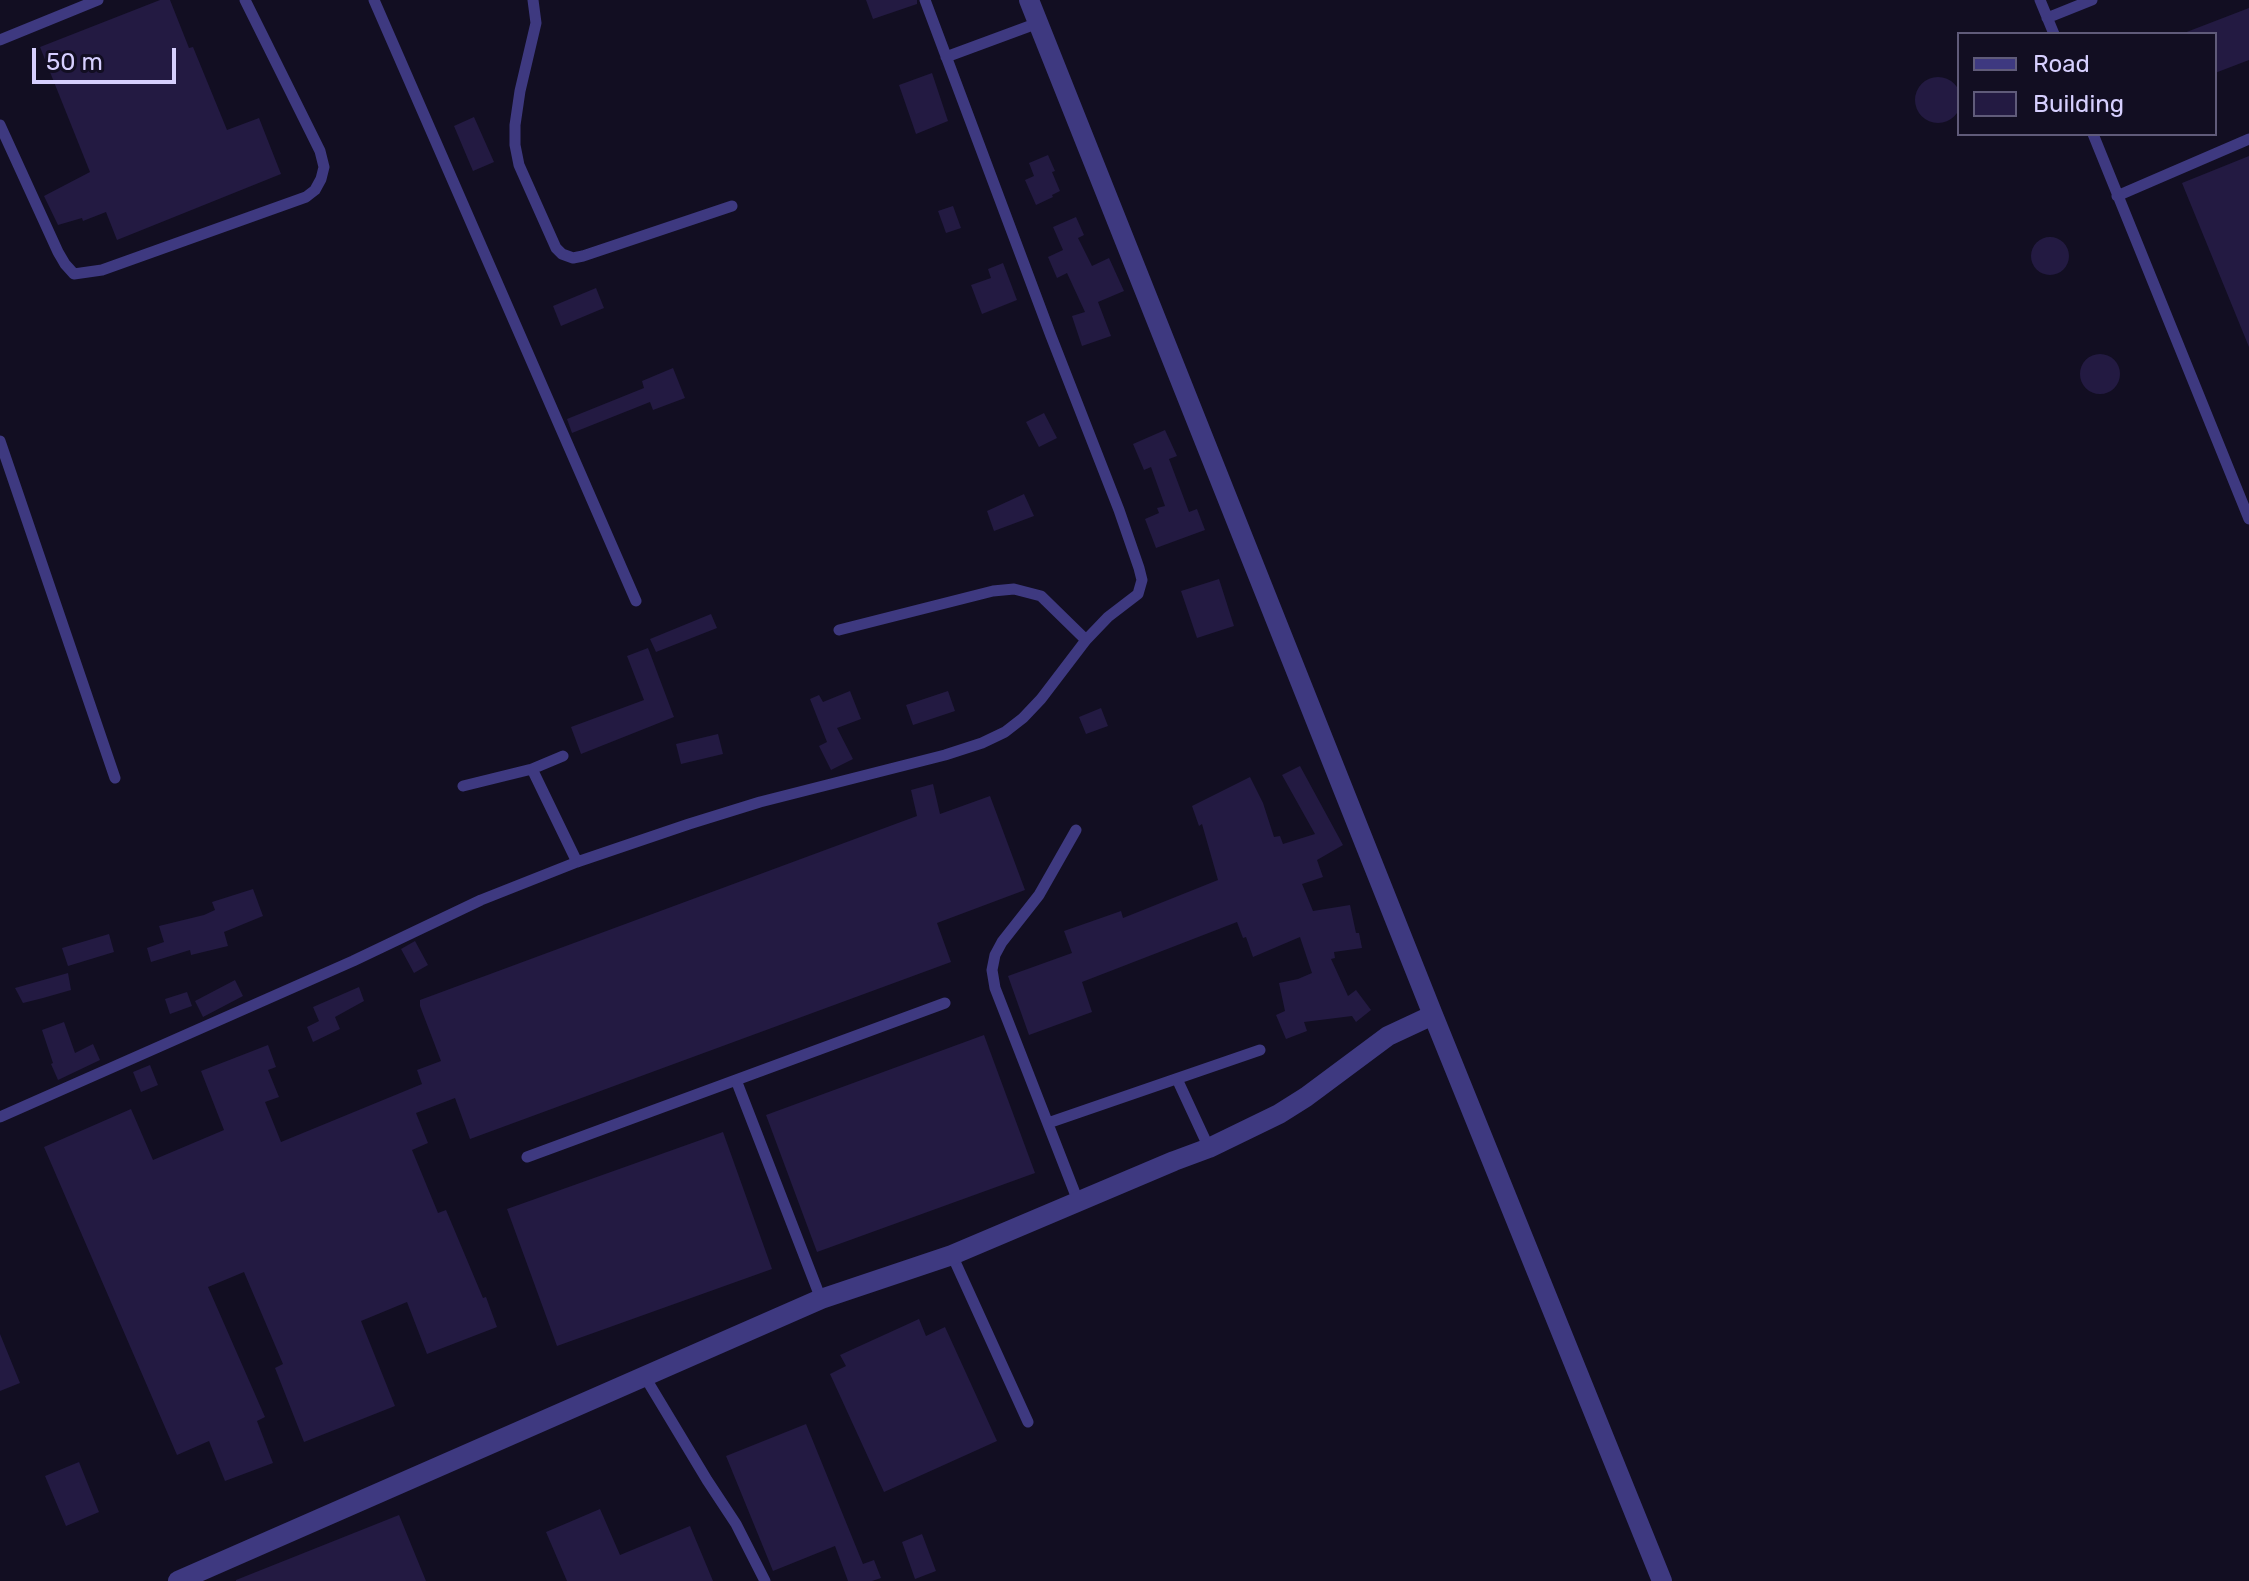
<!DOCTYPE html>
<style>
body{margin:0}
#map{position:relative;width:2249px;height:1581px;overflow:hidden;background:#120e22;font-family:Rubik,sans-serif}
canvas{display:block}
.legend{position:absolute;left:1957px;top:32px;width:260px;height:104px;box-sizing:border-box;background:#120e22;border:2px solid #605b7a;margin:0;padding:10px 14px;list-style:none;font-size:24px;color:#d6cffe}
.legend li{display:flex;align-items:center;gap:16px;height:40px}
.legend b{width:40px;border:2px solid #605b7a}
.scale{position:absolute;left:32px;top:48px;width:144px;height:36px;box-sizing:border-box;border:4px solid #d6cffe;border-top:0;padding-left:10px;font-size:24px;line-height:28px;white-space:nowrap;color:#d6cffe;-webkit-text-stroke:6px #120e22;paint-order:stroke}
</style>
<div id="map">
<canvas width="2249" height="1581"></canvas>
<ul class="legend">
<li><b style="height:10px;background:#3e3980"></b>Road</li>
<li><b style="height:22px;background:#231a42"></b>Building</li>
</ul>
<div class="scale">50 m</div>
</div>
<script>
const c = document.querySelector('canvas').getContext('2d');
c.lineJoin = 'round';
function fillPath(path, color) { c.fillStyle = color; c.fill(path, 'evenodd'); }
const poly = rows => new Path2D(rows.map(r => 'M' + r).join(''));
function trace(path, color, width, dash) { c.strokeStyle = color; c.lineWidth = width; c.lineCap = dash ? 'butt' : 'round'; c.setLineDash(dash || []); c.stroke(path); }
const building = poly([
 [160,0,170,0,189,48,193,47,227,130,259,118,281,174,117,240,106,212,83,221,82,218,58,225,44,196,90,172,40,47],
 [866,0,917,0,917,4,873,19],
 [2249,8,2249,60,2215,73,2215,34,2184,33],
 [932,73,948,121,916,134,899,85],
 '1915 100a23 23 0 1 1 46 0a23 23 0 1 1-46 0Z',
 [474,117,494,162,473,171,454,126],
 [1048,155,1055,171,1052,172,1060,191,1052,195,1053,197,1036,205,1025,180,1034,176,1029,163],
 [2249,156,2249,347,2182,183],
 [953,206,961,228,946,233,938,211],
 [1076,217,1084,235,1078,238,1092,266,1109,258,1124,291,1098,302,1111,336,1082,346,1072,316,1085,312,1067,273,1057,278,1048,257,1063,250,1053,227],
 '2031 256a19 19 0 1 1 38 0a19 19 0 1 1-38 0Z',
 [1003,263,1017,300,982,314,971,285,991,278,988,269],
 [596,288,604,308,561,326,553,306],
 '2080 374a20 20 0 1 1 40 0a20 20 0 1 1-40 0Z',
 [673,368,685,398,653,410,650,402,572,433,567,419,644,388,642,381],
 [1044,413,1057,438,1039,447,1026,422],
 [1165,430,1177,456,1169,459,1189,512,1197,509,1205,530,1156,548,1145,519,1159,513,1157,508,1165,506,1151,467,1144,470,1133,444],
 [1024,494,1034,516,994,531,987,511],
 [1219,579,1234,626,1197,638,1181,591],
 [711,614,717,628,656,652,650,639],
 [648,648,674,717,581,754,571,727,644,700,627,656],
 [850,691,861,719,837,728,853,759,831,770,819,746,827,742,810,699,819,695,823,702],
 [948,691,955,711,913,725,906,705],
 [1101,708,1108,726,1086,734,1079,717],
 [718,734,723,754,681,764,676,744],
 [1300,766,1343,845,1317,860,1323,877,1302,884,1313,911,1350,905,1356,933,1359,933,1362,948,1334,952,1335,958,1331,959,1348,996,1356,990,1371,1010,1356,1022,1352,1016,1304,1022,1307,1031,1286,1039,1276,1015,1285,1011,1279,983,1298,979,1312,973,1300,937,1253,957,1246,937,1243,938,1237,922,1082,982,1092,1012,1029,1035,1008,976,1072,953,1064,931,1121,911,1123,918,1218,880,1202,824,1199,826,1192,806,1250,777,1263,803,1274,837,1280,836,1283,844,1315,834,1282,775],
 [933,784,940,814,990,796,1025,890,937,923,951,962,470,1139,455,1098,416,1113,428,1143,412,1150,438,1213,446,1210,483,1298,486,1297,497,1327,427,1354,407,1302,361,1321,395,1406,304,1442,275,1368,283,1364,244,1272,208,1287,265,1417,257,1421,273,1463,225,1481,209,1441,177,1455,44,1147,131,1109,153,1160,224,1130,201,1071,268,1045,276,1067,268,1070,279,1097,265,1102,281,1142,422,1084,417,1070,441,1061,420,1006,420,1000,917,816,911,790],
 [253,889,263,916,224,932,228,946,191,955,190,950,151,962,147,948,164,942,159,926,204,915,215,910,212,902],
 [109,934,114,952,68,966,62,948],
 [415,941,428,965,414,973,401,949],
 [68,973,71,990,43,998,23,1003,15,988],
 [235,980,243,996,203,1017,195,1001],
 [359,987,364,1001,335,1017,340,1029,313,1042,307,1027,319,1021,313,1007],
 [187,992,192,1006,170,1014,165,999],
 [64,1022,75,1053,93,1044,100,1060,58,1080,51,1064,53,1063,42,1030],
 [984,1035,1035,1173,817,1252,766,1115],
 [150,1065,158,1085,141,1092,133,1072],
 [723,1132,772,1269,557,1346,507,1209],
 [919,1319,926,1336,945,1327,997,1441,884,1492,830,1374,846,1366,840,1355],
 [0,1334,20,1383,0,1391],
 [806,1424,863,1564,874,1560,881,1578,872,1581,848,1581,835,1546,773,1571,726,1456],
 [79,1462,99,1512,66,1526,45,1476],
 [600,1509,620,1555,690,1526,713,1581,567,1581,546,1532],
 [399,1515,426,1581,236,1581,236,1580],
 [922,1534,936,1571,915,1579,902,1542]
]);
const lane = poly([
 [374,0,636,601],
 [533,0,536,23,520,91,515,125,515,145,519,165,556,248,562,254,573,258,583,256,732,206],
 [2040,0,2054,34],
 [2047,18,2092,0],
 [0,40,98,0],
 [946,57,1038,23],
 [0,125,58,252,65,264,74,274,102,270,306,197,315,190,321,179,324,167,320,151,245,0],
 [2093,134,2249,519],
 [2117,196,2249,139],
 [0,441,115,778],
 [839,630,993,591,1014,589,1041,596,1086,640],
 [532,769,577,862],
 [463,786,532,769,563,756],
 [1076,830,1039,895,1002,942,995,955,992,970,995,988,1078,1201],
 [1177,1079,1209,1148],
 [736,1080,821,1299],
 [0,1117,353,961,481,900,577,862,689,824,760,802,945,755,982,743,1005,732,1023,718,1041,699,1086,640,1108,617,1138,594,1142,580,1139,568,1119,510,1051,336,925,0],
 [1048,1123,1260,1050],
 [527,1157,945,1003],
 [952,1255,1028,1422],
 [645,1377,707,1480,736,1524,765,1581]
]);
const street = poly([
 [1029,0,1433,1015,1662,1581],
 [178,1581,821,1299,952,1255,1174,1161,1209,1148,1279,1114,1306,1097,1388,1036,1433,1015]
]);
fillPath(building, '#231a42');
trace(lane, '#3e3980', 11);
trace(street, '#3e3980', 20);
</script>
